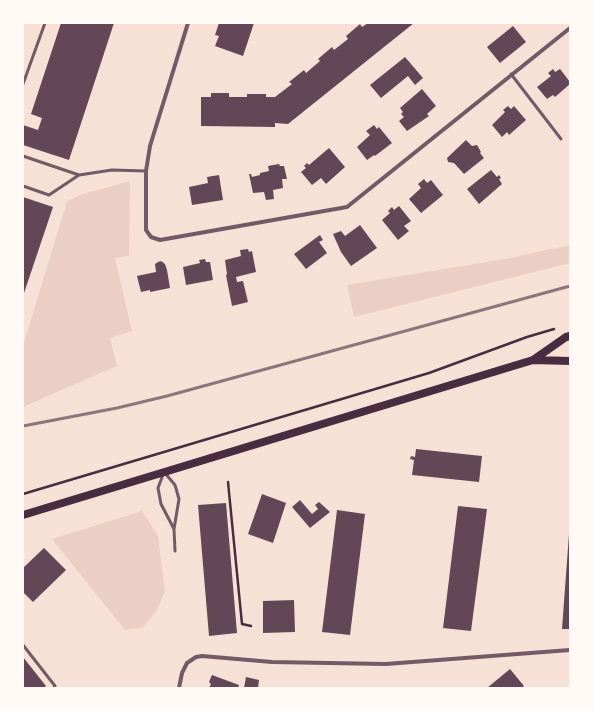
<!DOCTYPE html>
<style>
body{margin:0}
#map{position:relative;width:593px;height:711px;overflow:hidden;background:#f7e1d7;font-family:"Times New Roman",serif}
canvas{display:block}
.frame{position:absolute;inset:0;border:24px solid #fffaf5;pointer-events:none}
</style>
<div id="map">
<canvas width="593" height="711"></canvas>
<div class="frame"></div>
</div>
<script>
const c = document.querySelector('canvas').getContext('2d');
c.lineJoin = 'round';
function fillPath(path, color) { c.fillStyle = color; c.fill(path, 'evenodd'); }
const poly = rows => new Path2D(rows.map(r => 'M' + r).join(''));
function trace(path, color, width, dash) { c.strokeStyle = color; c.lineWidth = width; c.lineCap = dash ? 'butt' : 'round'; c.setLineDash(dash || []); c.stroke(path); }
const green = poly([
 [130,181,129,256,115,258,132,331,110,338,117,366,23,407,23,346,67,201,83,194],
 [570,245,570,263,354,317,347,285,505,259],
 [142,511,158,536,165,591,157,610,142,628,125,630,52,539]
]);
const building = poly([
 [61,23,114,23,69,160,23,145,23,125,38,130,42,118,31,114],
 [219,23,254,23,243,56,215,46,219,36,215,35],
 [368,23,414,23,288,124,275,123,275,127,201,126,201,97,211,97,211,93,229,93,229,97,247,97,247,94,266,94,266,97,275,97,292,84,289,82,304,70,306,73,320,61,318,59,332,47,334,50,348,39,346,36,360,24,362,27],
 [513,26,526,42,500,63,487,47],
 [405,57,423,78,415,85,408,76,381,98,370,85],
 [553,69,555,72,560,69,570,82,570,84,555,97,553,95,547,99,537,87,551,76,548,73],
 [422,89,436,106,427,114,429,116,407,131,399,121,404,117,401,114,403,112,400,108],
 [508,106,511,109,514,106,526,120,509,135,507,132,502,137,492,125,505,112,503,110],
 [374,125,377,129,379,127,392,143,375,156,374,155,367,160,357,147,370,135,366,131],
 [466,140,472,146,477,145,481,152,480,153,484,158,464,174,454,163,448,162,447,158],
 [329,148,345,167,326,184,321,178,312,185,301,172,306,168,304,166,307,163,309,165],
 [279,164,280,166,284,166,287,179,282,179,283,188,273,190,274,199,266,200,264,192,253,193,249,174,251,174,252,177,260,175,260,173,269,171,268,166],
 [491,170,497,177,499,175,501,178,499,179,502,184,479,204,467,189],
 [219,175,223,200,192,205,189,187,208,183,207,177],
 [424,179,427,183,431,180,443,195,421,213,409,199,421,188,418,184],
 [23,197,53,207,23,296],
 [399,206,411,221,404,226,409,231,398,240,382,220,390,213,388,211,392,207,394,210],
 [360,225,377,248,351,266,341,252,333,234,341,231,345,236],
 [320,235,323,240,319,242,327,253,306,269,294,254],
 [248,249,249,252,252,251,256,272,236,277,237,282,243,281,248,302,232,306,226,275,227,274,225,260,241,256,240,250],
 [205,259,206,262,210,262,213,280,186,285,183,267,200,263,199,260],
 [161,261,165,264,167,270,170,288,150,292,150,290,141,292,137,276,156,272,155,264,158,262],
 [416,449,482,456,479,482,412,475,414,460,410,459,411,456,415,457],
 [262,494,286,503,273,543,248,534],
 [300,500,312,514,318,509,315,505,319,502,330,512,310,528,292,507],
 [226,503,237,633,209,636,198,505],
 [458,506,487,509,471,631,443,628],
 [337,510,365,514,350,635,322,632],
 [569,534,570,534,570,629,562,629],
 [44,548,66,570,33,602,23,592,23,568],
 [294,600,295,632,263,633,263,601],
 [23,657,46,686,44,688,23,688],
 [510,669,524,686,521,688,487,688],
 [212,675,239,685,238,688,209,688,211,684,209,682],
 [246,677,259,680,258,688,244,688]
]);
const path = poly([
 [228,482,242,624,251,626],
 [23,494,429,373,527,337,554,329]
]);
const service = poly([
 [511,74,561,139],
 [23,84,45,23],
 [23,156,79,175,112,170,146,171],
 [23,186,49,195,79,175],
 [174,529,161,504,158,488,164,472,175,485,179,499,174,529,175,551],
 [23,645,55,686,54,688]
]);
const minor = poly([
 [188,23,158,120,150,146,146,171,146,230,151,237,160,240,347,207,570,28],
 [179,688,182,673,187,663,196,657,202,656,272,662,386,664,570,650]
]);
const secondary = poly([
 [533,360,570,361],
 [23,515,533,360,566,337,570,336]
]);
const rail = poly([
 [23,426,117,408,167,396,570,286]
]);
fillPath(green, '#ebcfc5');
fillPath(building, '#644757');
trace(path, '#4a2c40', 2.5);
trace(service, '#755966', 3);
trace(minor, '#755966', 4);
trace(secondary, '#4a2c40', 8);
trace(rail, '#8f747c', 3);
</script>
